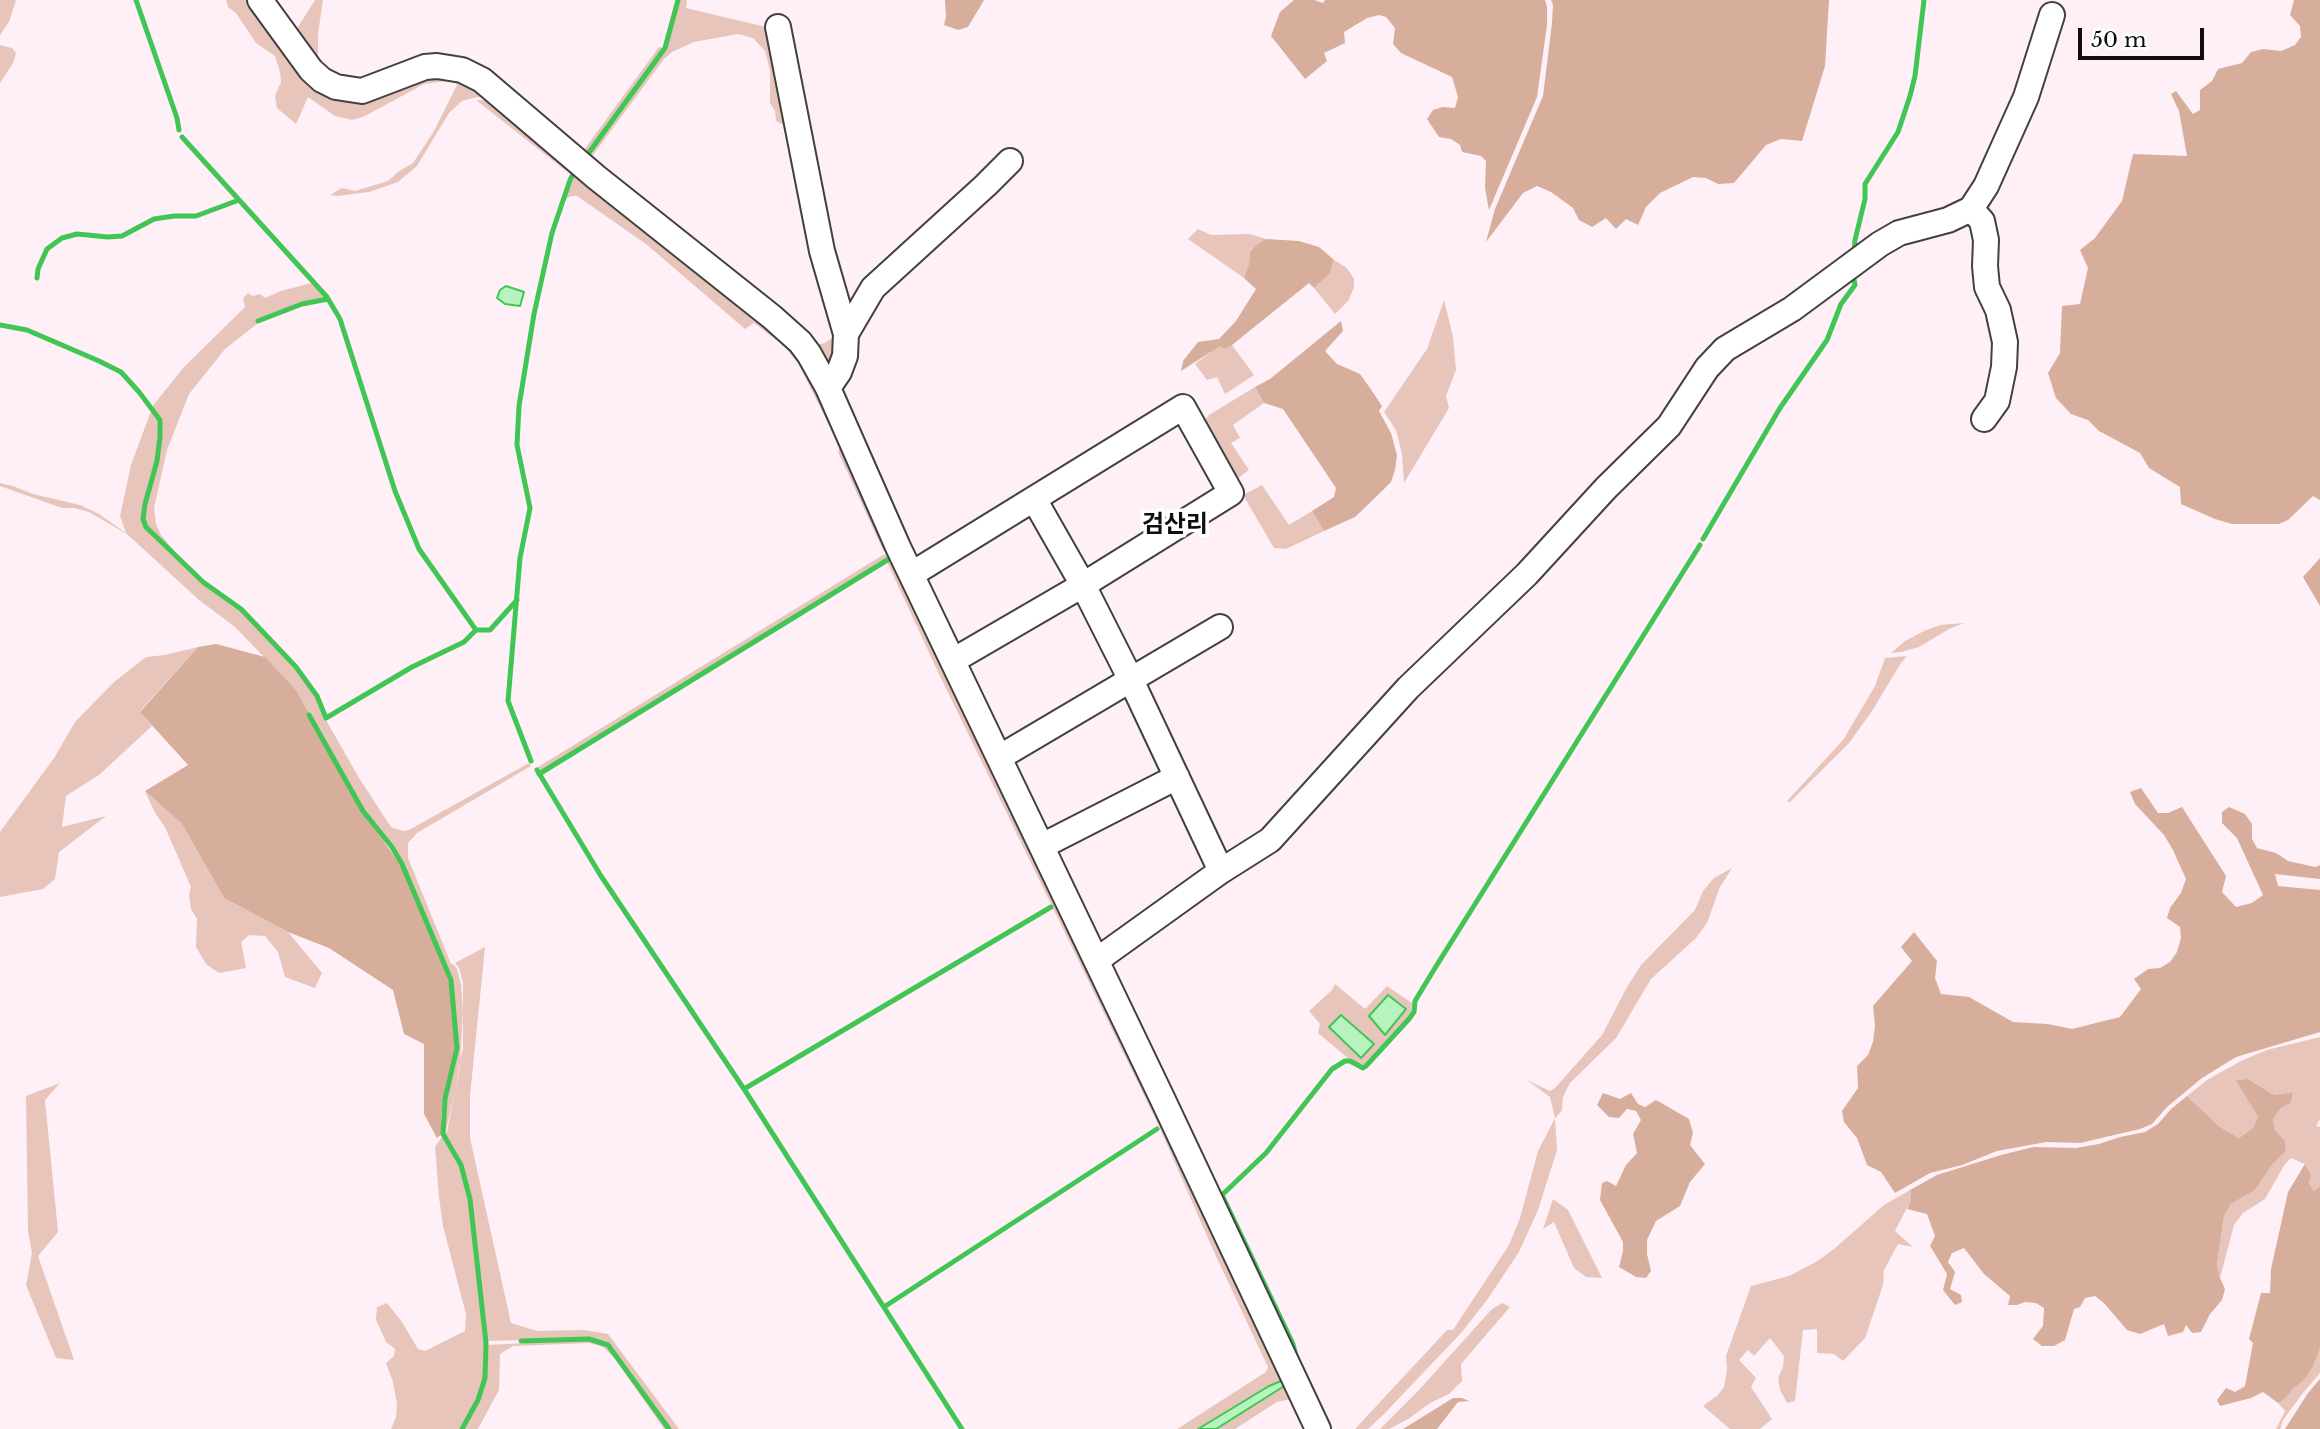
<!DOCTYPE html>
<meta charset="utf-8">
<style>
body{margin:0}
#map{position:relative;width:2320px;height:1429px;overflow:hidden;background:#fef0f6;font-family:"Libre Baskerville",serif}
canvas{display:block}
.scale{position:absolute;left:2078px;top:28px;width:126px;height:32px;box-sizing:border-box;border:4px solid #0e0e0e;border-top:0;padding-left:9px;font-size:21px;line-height:24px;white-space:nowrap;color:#0e0e0e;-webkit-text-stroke:5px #fff;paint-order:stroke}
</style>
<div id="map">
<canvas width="2320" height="1429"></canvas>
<div class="scale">50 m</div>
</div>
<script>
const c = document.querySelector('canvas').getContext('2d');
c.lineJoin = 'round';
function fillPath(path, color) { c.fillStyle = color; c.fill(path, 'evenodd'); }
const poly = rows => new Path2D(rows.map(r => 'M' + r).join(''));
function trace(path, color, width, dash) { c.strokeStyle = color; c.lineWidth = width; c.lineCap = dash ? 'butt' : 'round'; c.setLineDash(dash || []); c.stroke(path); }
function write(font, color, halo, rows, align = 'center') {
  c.font = font + ' "Libre Baskerville","Noto Sans KR",serif'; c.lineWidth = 7; c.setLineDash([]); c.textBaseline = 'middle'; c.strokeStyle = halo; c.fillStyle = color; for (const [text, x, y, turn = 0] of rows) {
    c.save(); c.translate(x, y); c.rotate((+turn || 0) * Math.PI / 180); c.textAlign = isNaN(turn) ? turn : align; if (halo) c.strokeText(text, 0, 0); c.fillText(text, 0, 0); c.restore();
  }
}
const green = poly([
 [0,0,16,0,9,22,0,35],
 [226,0,255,0,323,85,440,69,498,97,477,97,462,101,449,113,417,166,398,182,369,192,337,196,330,195,342,188,355,191,388,181,398,172,413,163,434,131,457,85,454,82,446,81,424,84,365,116,352,120,335,116,308,97,296,124,277,108,275,96,281,82,280,72,275,56,256,43,236,13,228,7],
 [315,0,323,0,318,34,318,56,321,67,342,77,360,79,372,78,435,57,457,58,489,76,581,154,659,47,664,48,584,157,586,158,666,49,680,0,687,0,686,8,766,27,775,42,791,129,776,121,775,111,770,103,770,70,765,51,753,38,738,34,694,42,672,52,664,59,590,159,816,345,825,343,839,333,841,350,833,366,827,370,814,347,774,312,582,160,490,83,472,70,457,64,439,61,427,63,385,79,359,85,336,82,321,75,314,69,291,38],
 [0,45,12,48,16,53,13,63,0,83],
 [476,100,503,101,576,164,570,174],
 [579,168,804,355,889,546,883,550,838,452,840,447,798,363,784,346,754,323,745,329,646,244,577,196,571,196,564,200,571,180],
 [1198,229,1211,235,1250,234,1266,239,1256,245,1250,252,1249,264,1244,278,1188,239],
 [1334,260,1347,268,1354,279,1354,287,1349,300,1335,314,1314,288,1330,273],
 [312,283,326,298,305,301,256,320,258,323,225,349,189,394,167,450,154,508,156,524,161,535,182,560,147,526,145,519,150,484,158,461,162,437,161,420,152,407,183,368,245,307,243,298,248,293,253,296,260,294,265,298,281,291],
 [1444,300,1453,337,1456,370,1446,396,1449,408,1404,483,1402,454,1396,430,1384,412,1427,349],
 [1220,345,1225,349,1232,345,1254,375,1225,394,1217,377,1207,380,1195,364],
 [1255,387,1264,403,1233,425,1240,438,1231,443,1249,470,1233,482,1203,431,1205,420,1209,415],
 [151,411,158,421,159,437,156,461,148,483,144,504,142,519,145,528,202,583,240,610,294,668,316,697,326,720,359,778,391,827,403,831,409,830,529,763,531,766,417,833,408,843,408,858,451,964,453,964,457,969,461,984,463,1011,460,1067,446,1131,444,1133,446,1100,458,1048,452,980,403,863,364,810,296,690,235,627,199,600,127,534,89,512,74,508,62,508,0,486,0,483,13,486,33,494,80,505,99,514,126,533,120,516,131,465],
 [1262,485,1289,525,1312,511,1324,531,1286,549,1274,548,1243,495],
 [893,551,896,553,952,664,1314,1429,1306,1429,1291,1399,1277,1402,1235,1429,1216,1429,1289,1383,1286,1379,1269,1386,1198,1429,1177,1429,1266,1372,1268,1367,1214,1252,1158,1124,938,672,887,562,893,558,892,556,541,771,538,767,883,555],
 [1964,623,1949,629,1919,647,1901,652,1891,653,1905,641,1924,631,1940,625],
 [198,647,140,711,152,726,99,775,66,796,62,827,106,816,59,852,55,879,43,889,0,897,0,832,54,758,75,722,114,682,146,657,165,655],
 [1907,656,1901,663,1872,711,1849,743,1790,802,1787,801,1843,740,1875,686,1885,658],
 [145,791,182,824,224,898,288,932,322,973,315,988,285,977,278,952,265,936,249,935,241,942,246,968,219,973,206,964,196,947,197,919,191,909,189,895,191,887,165,827,155,813],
 [1732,868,1720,887,1707,923,1696,938,1651,979,1616,1038,1570,1083,1563,1097,1562,1110,1555,1119,1557,1150,1538,1210,1519,1252,1487,1300,1462,1332,1384,1414,1368,1429,1355,1429,1447,1330,1453,1330,1509,1245,1520,1218,1538,1151,1555,1118,1550,1097,1527,1080,1550,1091,1555,1088,1602,1035,1627,987,1641,965,1695,910,1703,891,1714,878],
 [485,947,470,1096,470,1138,511,1323,537,1331,584,1330,608,1334,679,1429,670,1429,608,1344,589,1338,487,1341,471,1198,462,1165,444,1134,447,1132,463,1048,463,983,459,968,455,963],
 [1335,984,1365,1009,1387,986,1412,1003,1411,1012,1400,1028,1363,1066,1349,1059,1318,1033,1320,1024,1309,1011,1332,990],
 [2320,1037,2320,1119,2316,1126,2320,1127,2320,1186,2314,1191,2309,1183,2311,1175,2305,1164,2291,1158,2285,1164,2265,1199,2243,1213,2234,1225,2220,1278,2217,1264,2224,1216,2231,1204,2255,1190,2272,1165,2286,1151,2285,1141,2275,1130,2273,1119,2281,1108,2291,1103,2293,1092,2274,1095,2248,1079,2237,1080,2258,1117,2253,1128,2239,1138,2220,1127,2187,1096,2207,1080,2241,1061,2267,1050],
 [60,1083,45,1100,58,1232,38,1256,74,1360,56,1358,26,1285,32,1253,28,1231,26,1096],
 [443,1135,460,1166,469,1199,485,1343,484,1377,477,1400,461,1429,391,1429,396,1417,397,1404,393,1382,386,1363,394,1356,395,1349,386,1342,376,1320,377,1307,387,1303,402,1322,418,1349,425,1351,465,1331,466,1314,443,1226,439,1197,435,1147],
 [1910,1190,1911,1200,1895,1231,1913,1247,1898,1244,1884,1270,1883,1285,1865,1338,1843,1361,1834,1354,1817,1353,1817,1329,1803,1330,1795,1401,1787,1403,1780,1390,1778,1378,1783,1367,1784,1356,1770,1338,1754,1356,1748,1350,1739,1360,1756,1378,1751,1387,1772,1419,1760,1429,1730,1429,1703,1406,1718,1395,1724,1387,1727,1369,1726,1356,1751,1286,1789,1276,1816,1262,1834,1249,1884,1205],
 [1553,1199,1568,1210,1602,1278,1586,1277,1574,1268,1554,1222,1543,1229],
 [1502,1303,1510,1307,1461,1364,1462,1381,1449,1394,1430,1403,1408,1419,1389,1429,1380,1429,1418,1391,1492,1309],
 [589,1340,607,1346,667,1429,664,1429,615,1359,603,1347,590,1343,513,1346,500,1354,499,1390,478,1429,464,1429,479,1401,486,1378,487,1345],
 [2320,1348,2320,1373,2303,1393,2283,1420,2280,1429,2276,1429,2285,1411,2278,1403,2285,1399,2293,1389,2303,1381]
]);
const forest = poly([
 [945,0,984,0,968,27,958,30,944,25,946,16],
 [1294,0,1314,0,1323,3,1325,0,1545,0,1547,7,1547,25,1537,97,1489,210,1485,188,1486,161,1481,156,1462,152,1460,145,1451,139,1439,137,1427,119,1433,110,1443,107,1455,108,1458,97,1452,77,1401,53,1393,44,1395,28,1386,17,1379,15,1367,18,1344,32,1345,43,1324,53,1327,61,1305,79,1271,36,1280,12],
 [1551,0,1829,0,1825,66,1802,141,1781,139,1766,145,1734,183,1718,184,1706,178,1693,177,1660,193,1646,207,1638,225,1626,219,1616,229,1606,218,1592,227,1579,220,1573,208,1551,192,1537,186,1523,193,1486,242,1495,209,1543,96,1552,23,1553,5],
 [2294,0,2320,0,2320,500,2313,496,2288,520,2279,524,2232,524,2215,519,2181,504,2180,487,2149,468,2140,453,2099,431,2088,420,2071,414,2056,398,2048,373,2060,353,2062,306,2080,304,2088,268,2080,250,2095,238,2122,201,2133,154,2187,156,2179,111,2171,94,2176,91,2193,114,2200,110,2200,90,2212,81,2218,69,2242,63,2251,52,2263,49,2281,51,2295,45,2301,37,2300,26,2290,15],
 [1266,239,1299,241,1319,247,1334,260,1330,273,1314,288,1309,283,1232,345,1225,349,1220,346,1181,371,1183,361,1198,342,1219,339,1236,321,1256,289,1244,278,1249,264,1250,252,1256,245],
 [1341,321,1343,331,1325,351,1337,364,1360,374,1370,388,1382,406,1379,411,1391,433,1397,455,1395,470,1391,482,1381,492,1355,517,1324,531,1312,511,1334,497,1336,488,1283,409,1264,403,1255,387,1270,379],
 [2320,558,2320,606,2303,577],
 [216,644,265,657,296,690,310,715,308,716,362,811,400,864,450,980,455,1048,443,1099,441,1118,442,1134,437,1138,424,1114,424,1044,404,1034,393,990,329,948,288,932,224,898,182,824,145,791,188,765,140,712,198,647],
 [2141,788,2158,813,2168,813,2182,807,2226,876,2222,892,2236,907,2252,903,2263,895,2237,838,2222,823,2222,812,2229,807,2245,814,2252,824,2252,839,2257,848,2276,853,2288,861,2315,867,2320,865,2320,879,2275,874,2278,886,2320,890,2320,1032,2236,1057,2202,1078,2167,1107,2152,1124,2140,1129,2080,1143,2046,1142,1997,1151,1962,1165,1930,1173,1895,1193,1881,1172,1867,1165,1857,1138,1844,1122,1842,1111,1858,1088,1857,1066,1868,1055,1873,1042,1875,1026,1873,1006,1912,961,1901,947,1914,932,1937,961,1935,978,1941,994,1969,997,2013,1022,2048,1024,2072,1029,2120,1017,2141,989,2134,979,2148,969,2160,968,2170,962,2177,952,2181,938,2180,927,2167,918,2170,908,2181,893,2186,879,2173,850,2164,835,2135,804,2130,792],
 [2248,1079,2274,1095,2293,1092,2291,1103,2281,1108,2273,1119,2275,1130,2285,1141,2286,1151,2272,1165,2255,1190,2231,1204,2224,1216,2217,1264,2220,1278,2225,1289,2222,1300,2210,1314,2201,1332,2192,1333,2186,1325,2183,1332,2168,1336,2164,1324,2140,1334,2127,1330,2104,1303,2095,1296,2085,1298,2080,1307,2074,1309,2065,1340,2054,1346,2042,1346,2033,1339,2043,1326,2044,1308,2036,1303,2025,1302,2017,1305,2008,1305,2010,1296,1984,1274,1964,1248,1952,1253,1948,1262,1955,1272,1950,1289,1961,1295,1962,1302,1955,1305,1943,1290,1947,1274,1930,1246,1935,1236,1927,1214,1907,1209,1911,1200,1910,1190,1937,1175,2001,1155,2033,1147,2076,1148,2099,1144,2120,1137,2145,1132,2158,1124,2171,1109,2187,1096,2220,1127,2239,1138,2253,1128,2258,1117,2236,1080],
 [1603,1093,1620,1099,1631,1093,1638,1104,1645,1107,1656,1100,1689,1119,1693,1133,1690,1145,1705,1164,1690,1182,1680,1206,1656,1221,1647,1240,1647,1254,1651,1271,1646,1278,1636,1277,1619,1267,1623,1251,1623,1242,1600,1200,1602,1183,1607,1181,1616,1186,1626,1165,1637,1153,1633,1134,1641,1120,1636,1111,1627,1109,1619,1118,1609,1117,1597,1105],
 [2305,1164,2311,1175,2309,1183,2314,1191,2320,1186,2320,1348,2312,1368,2303,1381,2293,1389,2285,1399,2278,1403,2263,1392,2251,1398,2220,1406,2217,1400,2226,1388,2235,1392,2245,1386,2253,1343,2249,1339,2261,1293,2270,1293,2271,1269,2288,1192],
 [2320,1379,2320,1429,2285,1429,2308,1393],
 [1453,1398,1462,1398,1469,1401,1458,1402,1437,1429,1403,1429]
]);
const water = poly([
 [506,286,524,292,520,306,505,304,497,298,500,290,506,286],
 [1388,995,1406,1009,1385,1035,1369,1016,1388,995],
 [1341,1015,1374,1044,1361,1058,1329,1027,1341,1015],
 [1286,1379,1289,1383,1216,1429,1198,1429,1269,1386,1286,1379]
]);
const stream = poly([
 [136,0,177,118,179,130],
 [182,137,327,297,340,319,395,491,419,549,476,630],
 [585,158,665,48,678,0],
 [1854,252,1855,240,1865,199,1865,184,1898,132,1910,96,1915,76,1924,0],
 [37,278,38,269,47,249,62,238,77,234,108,237,122,236,154,219,174,216,196,216,239,200],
 [258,321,302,304,328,299],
 [0,325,27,330,99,361,121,372,139,392,160,420,160,437,157,461,145,504,143,519,146,527,203,582,241,609,262,631,296,667,317,696,326,718,412,667,464,642,476,630,490,630,517,600],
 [1703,539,1780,408,1827,340,1841,304,1855,285,1853,274],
 [309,715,363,811,392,847,402,864,451,980,457,1048,445,1099,443,1134,461,1165,470,1199,486,1343,485,1378,478,1400,462,1429],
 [531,761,508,701,520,558,530,508,517,445,519,406,534,314,552,233,570,180,575,170],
 [537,770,601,876,744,1089,962,1429],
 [539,774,889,559],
 [744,1089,1051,907],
 [884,1307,1157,1129],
 [521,1341,589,1339,608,1345,669,1429],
 [1296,1356,1293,1344,1222,1195,1266,1153,1332,1069,1345,1061,1350,1061,1363,1068,1366,1066,1409,1019,1414,1012,1415,1001,1435,968,1700,545]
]);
const minor = poly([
 [260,0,311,70,322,80,336,87,362,91,425,67,437,66,462,70,482,80,596,177,772,317,800,342,809,354,828,388,898,547,1163,1100,1318,1429],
 [778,27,822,251,846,334,845,356,839,372,828,388],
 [1971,209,1982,221,1986,240,1985,266,1987,287,1998,310,2005,342,2004,367,1997,401,1984,419],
 [846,334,873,288,986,185,1010,161],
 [1034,499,1083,585,1131,680,1221,871,1097,960],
 [912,574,1183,407,1231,493,1083,585,954,660],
 [1000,757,1220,627],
 [1042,846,1177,777],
 [1221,871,1270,840,1408,688,1527,574,1606,488,1669,426,1707,368,1725,349,1792,309,1880,244,1899,233,1948,220,1971,209,1986,186,2026,97,2052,15]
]);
const quarterNames = [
 ["검산리",1175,525]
];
fillPath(green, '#e7c5bb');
fillPath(forest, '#d7ad9b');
fillPath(water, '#b7f3be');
trace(water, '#41c655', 2);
trace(stream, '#41c655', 5);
trace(minor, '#414141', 28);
trace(minor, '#fff', 24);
write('bold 24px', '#0e0e0e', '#fff', quarterNames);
</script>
